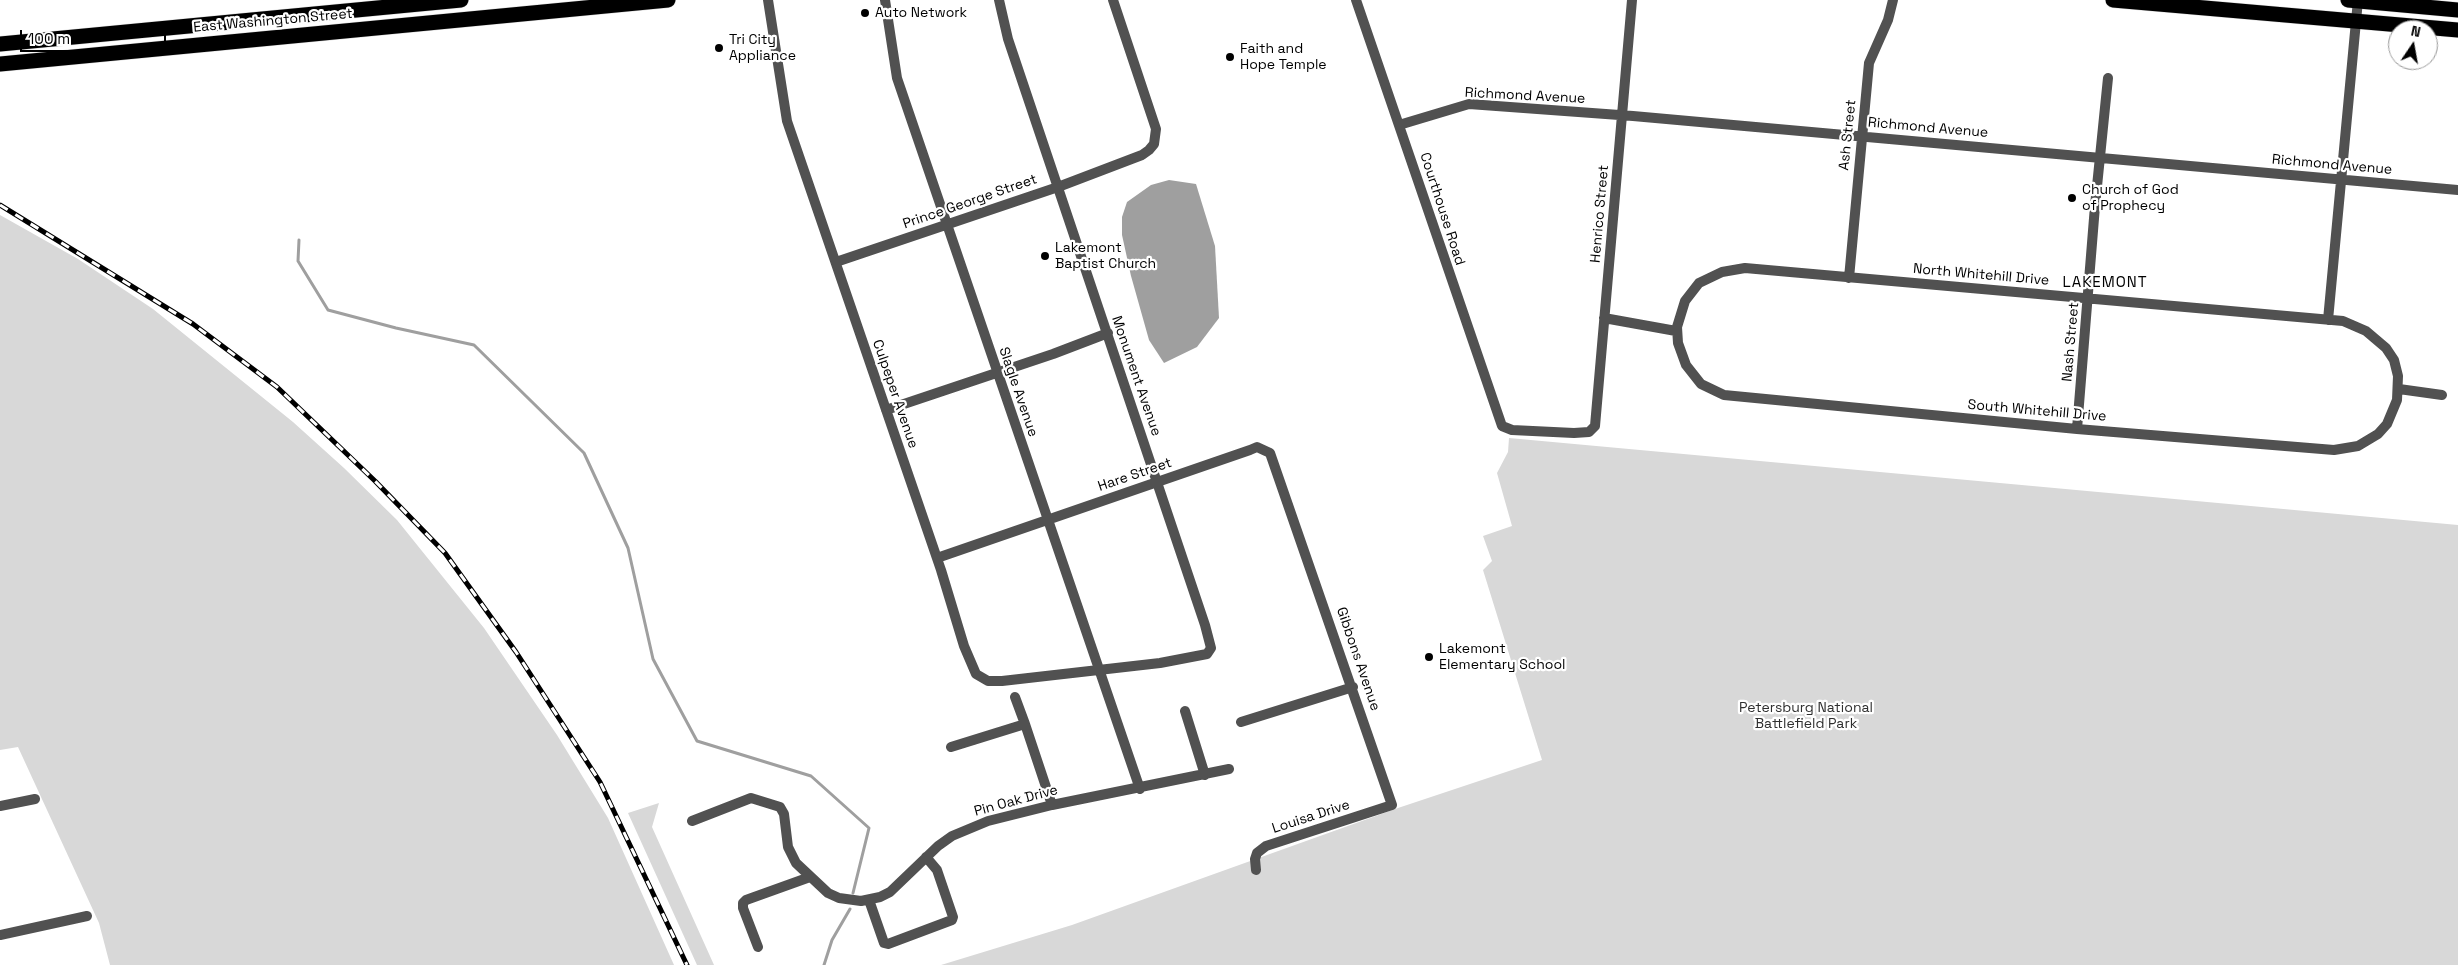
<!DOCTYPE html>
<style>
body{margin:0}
#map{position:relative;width:2458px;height:965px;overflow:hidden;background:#fff;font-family:"Space Grotesk",sans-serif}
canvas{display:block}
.north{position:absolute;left:2388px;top:20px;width:50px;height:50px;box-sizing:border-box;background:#fff;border:1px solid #999;border-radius:50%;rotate:12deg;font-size:14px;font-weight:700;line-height:20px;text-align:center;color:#000}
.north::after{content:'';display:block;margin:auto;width:18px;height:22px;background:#000;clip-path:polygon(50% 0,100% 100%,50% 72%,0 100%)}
.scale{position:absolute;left:20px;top:30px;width:146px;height:22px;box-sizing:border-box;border:2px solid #000;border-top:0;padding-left:6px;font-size:15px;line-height:18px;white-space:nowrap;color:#000;-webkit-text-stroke:4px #fff;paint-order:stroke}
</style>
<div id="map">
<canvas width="2458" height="965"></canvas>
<div class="north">N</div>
<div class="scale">100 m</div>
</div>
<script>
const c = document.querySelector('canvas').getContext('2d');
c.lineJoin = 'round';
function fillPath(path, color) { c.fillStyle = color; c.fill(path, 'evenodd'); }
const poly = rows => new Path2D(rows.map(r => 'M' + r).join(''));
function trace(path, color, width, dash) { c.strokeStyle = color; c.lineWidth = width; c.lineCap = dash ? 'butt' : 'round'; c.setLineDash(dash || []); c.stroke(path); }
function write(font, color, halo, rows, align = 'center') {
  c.font = font + ' "Space Grotesk",sans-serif'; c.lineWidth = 4.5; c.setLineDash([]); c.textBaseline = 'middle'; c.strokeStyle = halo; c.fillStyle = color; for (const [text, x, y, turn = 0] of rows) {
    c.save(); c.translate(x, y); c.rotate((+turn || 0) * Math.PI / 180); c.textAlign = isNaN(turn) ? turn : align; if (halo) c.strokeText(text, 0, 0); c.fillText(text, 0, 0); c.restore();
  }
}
const green = poly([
 [0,215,78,259,153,309,293,422,344,468,397,520,484,628,557,735,608,818,674,965,110,965,99,923,18,747,0,750],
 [1509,438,2458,525,2458,965,941,965,1072,925,1398,808,1542,760,1483,570,1492,561,1483,536,1512,526,1497,473,1508,452],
 [659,803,652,827,714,965,697,965,628,813]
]);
const water = poly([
 [1169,180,1196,184,1215,246,1219,318,1197,347,1164,363,1149,340,1131,276,1122,235,1122,217,1127,202,1151,185]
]);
const stream = poly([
 [299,240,298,261,328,310,396,328,474,345,584,453,628,548,653,659,697,741,811,776,869,828,853,893],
 [824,965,832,940,850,909]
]);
const minor = poly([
 [768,0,787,121,941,570,964,646,976,674,988,681,1002,681,1160,663,1207,654,1211,648,1205,625,1008,39,999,0],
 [885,0,897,78,1140,789],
 [1356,0,1502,426,1512,430,1574,433,1589,432,1595,426,1632,0],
 [1399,125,1469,104,1633,116,2458,190],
 [836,262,1058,187,1142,155,1149,150,1154,144,1156,129,1113,0],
 [1745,268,2343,321,2366,331,2386,348,2394,360,2398,376,2397,400,2387,424,2378,434,2358,446,2334,450,2077,429,1724,395,1701,384,1686,365,1678,343,1677,327,1685,301,1699,283,1722,272,1745,268],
 [1849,278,1869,63,1888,20,1893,0],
 [1604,318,1676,331],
 [2328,320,2358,0],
 [2399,389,2442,395],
 [886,410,1053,354,1108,333],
 [2077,429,2095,206,2108,78],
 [937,558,1250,450,1257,447,1270,453,1392,805,1266,846,1257,853,1255,859,1256,870],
 [1015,697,1025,724],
 [1185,711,1205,775],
 [1241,722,1353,687],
 [951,747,1025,724,1052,805],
 [0,806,35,799],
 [692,821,751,798,780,807,784,814,788,847,796,863,828,893,839,898,861,901,880,897,890,892,938,846,952,836,988,821,1052,805,1229,769],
 [869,900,884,943,888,944,952,920,953,917,937,870,926,857],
 [0,935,87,916],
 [758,947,743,908,743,903,746,900,810,877]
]);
const highway = poly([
 [2113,0,2458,30],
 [2348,0,2458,10],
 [0,44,461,0],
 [0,64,668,0]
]);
const rail = poly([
 [0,205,193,324,277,387,375,481,445,553,516,652,600,782,687,965]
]);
const markers = [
 [865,13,5,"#000"],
 [719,48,5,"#000"],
 [1230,57,5,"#000"],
 [2072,198,5,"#000"],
 [1045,256,5,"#000"],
 [1429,657,5,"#000"]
];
const poiNames = [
 ["Auto Network",875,13],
 ["Tri City",729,40],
 ["Appliance",729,56],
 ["Faith and",1240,49],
 ["Hope Temple",1240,65],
 ["Church of God",2082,190],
 ["of Prophecy",2082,206],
 ["Lakemont",1055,248],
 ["Baptist Church",1055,264],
 ["Lakemont",1439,649],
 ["Elementary School",1439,665]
];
const streetNames = [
 ["East Washington Street",273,21,-5],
 ["Richmond Avenue",1525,96,3],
 ["Richmond Avenue",1928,128,5],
 ["Ash Street",1848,135,-84],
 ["Richmond Avenue",2332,165,5],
 ["Prince George Street",970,202,-19],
 ["Courthouse Road",1442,209,72],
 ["Henrico Street",1600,214,-85],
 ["North Whitehill Drive",1981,275,5],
 ["Nash Street",2071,342,-85],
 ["Monument Avenue",1136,376,71],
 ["Slagle Avenue",1018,392,71],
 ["Culpeper Avenue",895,394,71],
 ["South Whitehill Drive",2037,411,5],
 ["Hare Street",1135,475,-19],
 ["Gibbons Avenue",1358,659,71],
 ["Pin Oak Drive",1016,801,-15],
 ["Louisa Drive",1311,817,-18]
];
const parkNames = [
 ["Petersburg National",1806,708],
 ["Battlefield Park",1806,724]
];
const neighbourhoodNames = [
 ["LAKEMONT",2105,283]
];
fillPath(green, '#d8d8d8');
fillPath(water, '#9f9f9f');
trace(stream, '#9f9f9f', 3);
trace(highway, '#dbdbdb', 16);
trace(minor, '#515151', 10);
trace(highway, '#000', 15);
trace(rail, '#000', 5);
trace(rail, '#fff', 3, [9]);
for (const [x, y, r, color] of markers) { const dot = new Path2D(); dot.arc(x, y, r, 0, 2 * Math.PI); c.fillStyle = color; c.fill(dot); trace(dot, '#fff', 2); }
write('14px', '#000', '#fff', poiNames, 'left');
write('14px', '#000', '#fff', streetNames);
write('14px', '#2f2f2f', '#fff', parkNames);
c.letterSpacing = '1px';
write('15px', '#000', '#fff', neighbourhoodNames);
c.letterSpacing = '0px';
</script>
